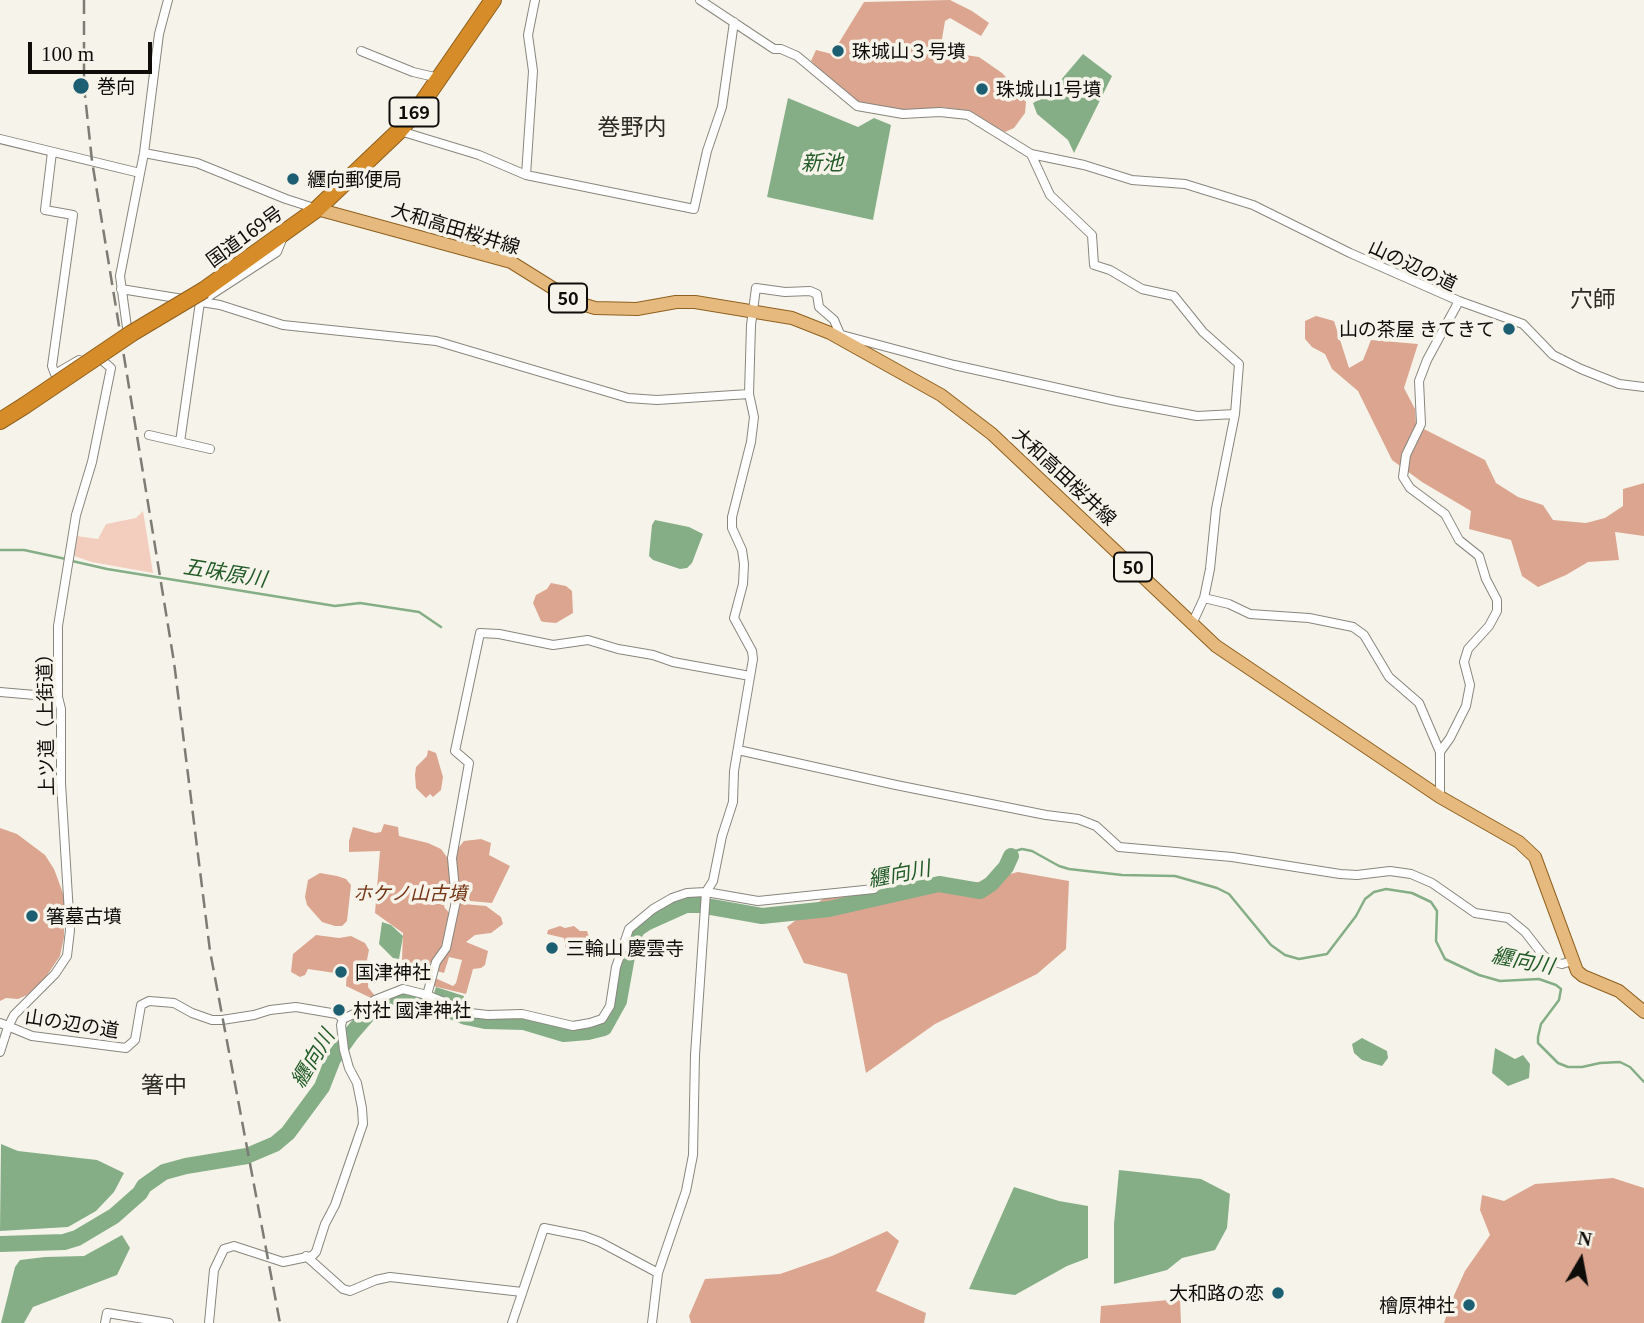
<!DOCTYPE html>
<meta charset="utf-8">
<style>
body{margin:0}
#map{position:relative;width:1644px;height:1323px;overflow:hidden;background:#f6f4ea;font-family:Georgia,serif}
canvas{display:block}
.north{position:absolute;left:1546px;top:1225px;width:70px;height:70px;-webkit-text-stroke:5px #f6f4ea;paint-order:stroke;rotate:10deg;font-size:19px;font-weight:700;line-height:28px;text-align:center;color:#0e0d0a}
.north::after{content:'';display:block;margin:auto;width:24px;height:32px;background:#0e0d0a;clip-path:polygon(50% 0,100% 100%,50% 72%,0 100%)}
.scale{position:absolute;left:28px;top:42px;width:124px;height:32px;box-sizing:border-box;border:4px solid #0e0d0a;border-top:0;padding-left:9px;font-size:21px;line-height:24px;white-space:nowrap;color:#0e0d0a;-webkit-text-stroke:5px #f6f4ea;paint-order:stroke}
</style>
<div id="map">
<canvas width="1644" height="1323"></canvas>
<div class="north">N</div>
<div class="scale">100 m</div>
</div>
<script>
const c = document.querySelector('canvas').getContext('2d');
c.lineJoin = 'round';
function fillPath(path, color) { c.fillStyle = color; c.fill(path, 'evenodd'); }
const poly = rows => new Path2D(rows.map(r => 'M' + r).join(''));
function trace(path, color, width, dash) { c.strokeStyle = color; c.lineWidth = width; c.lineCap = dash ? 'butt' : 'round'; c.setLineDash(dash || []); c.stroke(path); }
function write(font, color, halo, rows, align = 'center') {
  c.font = font + ' Georgia,"Noto Sans JP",serif'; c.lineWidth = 7; c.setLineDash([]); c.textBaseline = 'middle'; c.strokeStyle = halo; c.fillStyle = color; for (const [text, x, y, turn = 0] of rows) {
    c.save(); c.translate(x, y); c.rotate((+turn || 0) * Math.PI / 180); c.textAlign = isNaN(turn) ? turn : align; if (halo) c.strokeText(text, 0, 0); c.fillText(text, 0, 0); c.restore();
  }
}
const green = poly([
 [143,511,153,573,92,562,74,556,77,536,98,539,106,524,136,518]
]);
const forest = poly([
 [950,0,972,11,989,23,981,36,950,18,945,21,941,45,958,54,979,57,1002,73,1013,84,1026,102,1025,113,1014,128,1005,132,963,110,940,107,912,111,863,104,847,95,811,61,816,50,832,54,864,2],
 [1316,316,1334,321,1349,368,1363,360,1371,340,1418,344,1404,388,1415,409,1416,425,1485,460,1496,483,1518,497,1543,505,1553,520,1586,523,1605,518,1623,506,1623,489,1644,483,1644,536,1615,532,1619,560,1588,562,1566,575,1538,587,1522,576,1511,540,1469,529,1471,511,1422,482,1392,460,1358,391,1332,369,1325,354,1312,347,1305,339,1305,321],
 [551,583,566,586,572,591,573,613,556,623,544,622,541,621,533,603,536,595,547,589],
 [428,750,436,753,443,777,441,790,433,797,430,794,426,798,416,788,415,775,416,767,427,756],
 [384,824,398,827,399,836,428,843,441,849,449,860,453,896,446,897,444,907,451,915,458,904,464,904,486,906,501,917,503,924,491,933,475,935,466,942,488,951,485,965,481,968,473,969,466,994,433,986,435,978,453,986,456,983,462,960,449,957,444,973,437,971,441,951,426,968,402,960,403,933,375,913,380,851,349,852,349,841,353,827,375,833,381,832],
 [0,828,17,834,45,855,54,869,64,896,64,937,60,956,45,978,27,995,18,999,6,998,0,1001],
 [481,839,491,843,489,855,510,866,492,903,459,900,455,852,464,841],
 [1018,872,1069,881,1066,949,1037,974,935,1024,866,1073,847,974,804,963,787,927,824,898,874,895,905,889,978,882],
 [320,873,337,876,346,879,351,885,347,921,342,926,335,926,322,922,307,905,305,897,308,880],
 [560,926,565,928,574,926,580,931,587,931,592,945,580,954,566,949,564,938,547,934,548,930],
 [316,935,339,938,351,936,365,943,369,950,367,960,369,977,368,987,375,996,371,998,346,986,347,969,336,967,335,973,308,969,305,975,300,977,291,972,293,954],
 [1613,1178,1644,1188,1644,1323,1444,1323,1451,1302,1465,1271,1490,1235,1480,1210,1482,1195,1504,1201,1535,1184],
 [887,1231,899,1241,876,1291,926,1313,924,1323,691,1323,689,1316,705,1279,780,1274,832,1256],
 [1180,1299,1181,1323,1100,1323,1101,1306]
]);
const water = poly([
 [1083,54,1112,76,1074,153,1068,140,1037,114,1033,103,1049,94],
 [788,98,858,127,874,118,891,125,873,220,767,197],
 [655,520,689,527,703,534,692,563,687,568,680,569,653,560,649,556,652,525],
 [382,922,391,925,403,936,399,959,393,958,379,944],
 [436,987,464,996,462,1006,433,996],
 [1362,1038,1387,1051,1388,1058,1382,1066,1362,1060,1354,1053,1352,1044],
 [1495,1048,1515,1059,1523,1055,1530,1064,1529,1078,1508,1086,1492,1073],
 [1,1144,18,1151,97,1160,124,1173,114,1192,96,1211,68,1227,0,1231],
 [1119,1170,1201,1179,1230,1194,1227,1228,1215,1250,1182,1258,1167,1270,1114,1284,1114,1224],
 [1014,1187,1059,1201,1088,1206,1088,1258,1067,1266,1015,1295,969,1289],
 [122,1235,130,1248,117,1275,33,1307,24,1323,1,1323,15,1267,20,1260,45,1257,84,1256]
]);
const stream = poly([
 [0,550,24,550,66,559],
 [72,561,107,569,335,606,360,603,419,612,441,627],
 [1011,856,1015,851,1022,849,1032,851,1059,866,1069,869,1122,875,1175,876,1217,888,1229,894,1271,945,1285,955,1299,959,1327,954,1356,916,1365,899,1374,892,1386,889,1412,893,1431,902,1437,911,1436,941,1445,959,1479,975,1500,981,1539,979,1556,985,1561,989,1559,1000,1541,1024,1538,1037,1538,1043,1558,1063,1568,1067,1582,1067,1600,1063,1620,1062,1630,1067,1644,1082]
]);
const river = poly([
 [249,1155,275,1144,288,1133,322,1087,333,1059,351,1034,371,1011,386,999,396,997,420,999,466,1017,485,1021,524,1022,564,1034,588,1032,604,1028,619,1001,628,951,637,929,646,923,686,905,700,905,762,916,829,909,939,884,980,891,991,884,1006,867,1011,856],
 [0,1244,64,1242,77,1238,114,1216,140,1193,144,1186,164,1172,186,1166,247,1156]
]);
const street = poly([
 [700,0,774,49,781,49,797,56,857,106,903,114,940,112,968,115,1031,154,1084,165,1132,180,1185,184,1253,205,1350,253,1459,301,1523,324,1553,355,1581,369,1619,384,1644,387],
 [361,51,413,72,439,78],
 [400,131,479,155,526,175,694,209,707,151,722,107,734,22],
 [0,139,140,173],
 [52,152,45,210,73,215,52,366,55,374,79,360],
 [144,153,197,163,286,199,317,209],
 [1031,154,1050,195,1092,235,1094,265,1110,270,1142,289,1174,296,1203,332,1239,364,1235,414,1216,509,1210,569,1204,598,1192,624],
 [526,175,533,71,528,35,535,0],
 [121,289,220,305,283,325,436,341,628,398,657,400,749,394],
 [838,334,954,365,1116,401,1197,416,1235,414],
 [128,335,120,276,144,153,159,34,168,0],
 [149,435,210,449],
 [180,442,200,302,277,252,283,237],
 [1204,598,1229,604,1250,614,1309,618,1353,627,1364,635,1389,677,1419,703,1440,752],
 [0,692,58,697],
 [738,750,896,785,1046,815,1078,819,1096,826,1119,847,1232,857,1340,874,1357,875,1390,871,1411,874,1432,883,1475,913,1508,918,1525,932,1543,955,1550,961,1562,964,1572,961],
 [1440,797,1440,752,1450,738,1466,706,1470,685,1464,662,1468,649,1489,626,1497,611,1497,600,1486,579,1479,556,1459,540,1445,514,1410,488,1403,477,1406,455,1421,424,1419,381,1427,360,1459,301],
 [427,995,436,962,446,948,456,901,452,858,469,763,455,751,480,633,499,634,553,645,588,640,618,649,653,655,673,662,750,676],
 [343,1019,360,1011,375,1000,403,989,427,995,470,1013,488,1015,522,1014,573,1026,590,1023,602,1019,610,1006,616,967,629,929,653,909,672,898,687,893,706,892,758,901,874,889],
 [0,1023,32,1036,126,1048,135,1040,141,1005,149,1001,174,1003,192,1013,212,1020,222,1020,254,1015,270,1010,296,1007,337,1014,343,1019],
 [0,1052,8,1027,14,1015,55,974,67,956,70,930,61,783,61,709,58,697,58,626,76,515,92,462,111,368,96,355],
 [306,1256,343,1289,350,1291,376,1280,390,1277,522,1292],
 [105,1323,107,1313,169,1323],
 [209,1323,214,1270,224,1249,234,1246,283,1262,312,1256,316,1252,325,1224,335,1205,363,1124,362,1108,357,1083,349,1068,344,1050,341,1025,343,1019],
 [512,1323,544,1228,584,1236,600,1242,658,1273],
 [652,1323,658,1273,686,1191,693,1155,695,1055,706,892,713,881,722,836,733,802,734,771,753,659,752,651,734,618,743,584,744,564,742,550,732,528,732,517,751,442,754,417,749,394,751,325,756,288,785,292,810,291,817,294,819,307,834,320,840,334]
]);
const primary = poly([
 [317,209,511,262,575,302,595,308,637,309,676,302,695,302,792,318,830,333,941,395,992,434,1216,646,1440,797,1519,842,1535,857,1577,971,1583,976,1619,991,1644,1012]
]);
const highway = poly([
 [204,290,317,209,399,131,420,106,493,0],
 [0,421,24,406]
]);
const rail = poly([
 [84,0,84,86,92,161,174,662,210,951,280,1323]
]);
const highwayBridge = poly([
 [24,406,132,333,204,290]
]);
const markers = [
 [838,51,7,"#1c5f73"],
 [81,86,9,"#1c5f73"],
 [982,89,7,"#1c5f73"],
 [293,179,7,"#1c5f73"],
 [1509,329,7,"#1c5f73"],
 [32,916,7,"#1c5f73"],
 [552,948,7,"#1c5f73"],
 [341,972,7,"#1c5f73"],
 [339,1010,7,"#1c5f73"],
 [1278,1293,7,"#1c5f73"],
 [1469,1305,7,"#1c5f73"]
];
const shields = [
 [414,112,49],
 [568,298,38],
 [1133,567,38]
];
const shieldNames = [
 ["169",414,112],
 ["50",568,298],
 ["50",1133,567]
];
const poiNames = [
 ["珠城山３号墳",852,51],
 ["巻向",97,86],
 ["珠城山1号墳",996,89],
 ["纒向郵便局",307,179],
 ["山の茶屋 きてきて",1495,329,"right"],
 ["箸墓古墳",46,916],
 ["三輪山 慶雲寺",566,948],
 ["国津神社",355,972],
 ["村社 國津神社",353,1010],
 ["大和路の恋",1264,1293,"right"],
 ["檜原神社",1455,1305,"right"]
];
const streetNames = [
 ["大和高田桜井線",456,228,17],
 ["国道169号",244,236,-36],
 ["山の辺の道",1413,265,25],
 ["大和高田桜井線",1065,476,43],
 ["上ツ道（上街道）",45,720,-91],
 ["山の辺の道",72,1023,9]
];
const parkNames = [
 ["ホケノ山古墳",410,893]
];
const waterNames = [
 ["新池",822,162],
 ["五味原川",225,572,9],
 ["纒向川",899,873,-11],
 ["纒向川",1523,960,11],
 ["纒向川",312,1058,-59]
];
const quarterNames = [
 ["巻野内",632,126],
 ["穴師",1593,298],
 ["箸中",164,1084]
];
fillPath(green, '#f3cebe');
fillPath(forest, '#dba58f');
fillPath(water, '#85ae86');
trace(stream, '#85ae86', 2.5);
trace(river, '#85ae86', 16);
trace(street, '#88867d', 10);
trace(primary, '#8f601e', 14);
trace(highway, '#8f601e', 18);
trace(street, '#fff', 8);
trace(primary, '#e6ba7f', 12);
trace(highway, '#d58c29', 16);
trace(rail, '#7c7b74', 2.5, [14, 7]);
trace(highwayBridge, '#8f601e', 18, []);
trace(highwayBridge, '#d58c29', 16);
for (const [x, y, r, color] of markers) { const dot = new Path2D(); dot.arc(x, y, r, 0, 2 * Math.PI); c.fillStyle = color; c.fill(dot); trace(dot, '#f6f4ea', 2.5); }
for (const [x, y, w] of shields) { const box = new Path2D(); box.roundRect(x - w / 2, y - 14.5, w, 29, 5); c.fillStyle = '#f6f4ea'; c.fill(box); trace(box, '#0e0d0a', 2); }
write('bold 18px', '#0e0d0a', null, shieldNames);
write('19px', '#0e0d0a', '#f6f4ea', poiNames, 'left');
write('19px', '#0e0d0a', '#f6f4ea', streetNames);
write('italic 19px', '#743313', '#f6f4ea', parkNames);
write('italic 21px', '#235c29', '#f6f4ea', waterNames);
write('23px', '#2c2b24', '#f6f4ea', quarterNames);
</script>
